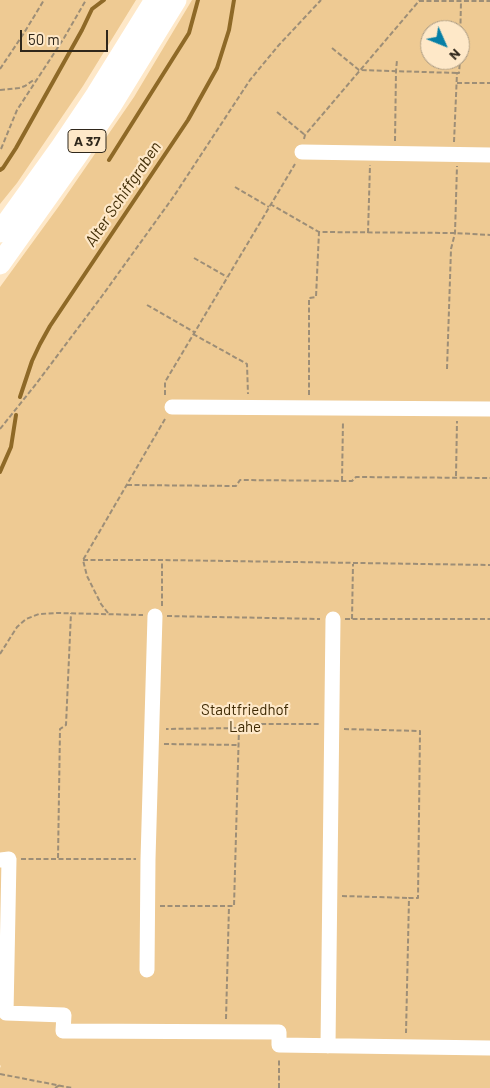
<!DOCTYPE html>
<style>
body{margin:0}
#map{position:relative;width:490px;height:1088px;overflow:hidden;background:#fee8c8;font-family:Barlow,sans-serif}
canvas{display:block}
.north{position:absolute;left:420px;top:20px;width:50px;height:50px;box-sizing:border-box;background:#fee8c8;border:1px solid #ab9b83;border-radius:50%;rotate:134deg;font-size:14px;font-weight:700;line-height:20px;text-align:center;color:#2f271b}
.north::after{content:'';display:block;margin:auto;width:18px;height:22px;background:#077fa6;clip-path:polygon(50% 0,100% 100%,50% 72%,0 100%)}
.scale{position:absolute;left:20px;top:30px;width:88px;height:22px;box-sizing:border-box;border:2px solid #2f271b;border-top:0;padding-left:6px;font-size:15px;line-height:18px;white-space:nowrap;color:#2f271b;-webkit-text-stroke:4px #fee8c8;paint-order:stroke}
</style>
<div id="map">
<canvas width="490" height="1088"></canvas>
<div class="north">N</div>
<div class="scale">50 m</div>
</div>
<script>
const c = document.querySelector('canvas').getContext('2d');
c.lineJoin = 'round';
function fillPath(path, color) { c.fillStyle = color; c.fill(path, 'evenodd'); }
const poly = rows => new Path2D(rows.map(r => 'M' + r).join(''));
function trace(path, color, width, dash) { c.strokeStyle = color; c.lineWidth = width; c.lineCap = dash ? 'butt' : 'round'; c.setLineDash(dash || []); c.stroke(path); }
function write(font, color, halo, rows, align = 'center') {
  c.font = font + ' Barlow,sans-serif'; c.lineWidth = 4.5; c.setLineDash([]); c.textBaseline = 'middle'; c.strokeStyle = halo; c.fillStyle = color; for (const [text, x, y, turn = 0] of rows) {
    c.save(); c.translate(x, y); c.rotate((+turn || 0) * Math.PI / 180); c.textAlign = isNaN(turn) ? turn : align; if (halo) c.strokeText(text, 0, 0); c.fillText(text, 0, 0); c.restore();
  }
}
const green = poly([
 [0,0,136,0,83,86,17,183,0,204],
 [192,0,490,0,490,1088,0,1088,0,1068,1,1066,0,1065,0,287,59,206,134,97],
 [430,30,460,30,460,60,430,60]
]);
const stream = poly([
 [109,160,189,33,198,0],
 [0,170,3,168,16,148,82,30,92,9,104,0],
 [20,397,32,361,40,344,50,326,188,120,217,68,229,30,234,0],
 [0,472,11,447,16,415]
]);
const path = poly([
 [460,46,461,1],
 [332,48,359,70,457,73],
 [0,69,24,33,44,0],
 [457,83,490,83],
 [0,90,19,88,25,86,35,79],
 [277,112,305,135],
 [304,139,305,135,419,1,490,1],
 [395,141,396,71,397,60],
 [454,142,457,73,459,73,460,60],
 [1,149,17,110,64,38,86,0],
 [235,187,269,207],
 [270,204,319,232,455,233,490,235],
 [368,233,370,165],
 [194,258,227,277],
 [147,305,194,332],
 [193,334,247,364,248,394],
 [447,369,451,249,455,233,457,166],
 [165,395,165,382,295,164],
 [309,395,309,298,316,297,319,232],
 [0,429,36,384,102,296,174,196,250,80,278,46,321,0],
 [456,476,457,421],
 [342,481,343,421],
 [127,485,236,486,240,480,352,481,356,477,490,478],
 [83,560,162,560,490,565],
 [162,606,162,561],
 [108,613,101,604,87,576,83,560,165,419],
 [167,616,320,619],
 [345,619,490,619],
 [352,619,353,564],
 [0,654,17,627,26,619,39,614,58,613,143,615],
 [239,728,262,724,319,724],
 [344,729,420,731,418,898,409,898,406,1033],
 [164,744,239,745],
 [58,858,60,729,66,725,71,613],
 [21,859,136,859],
 [342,896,409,898],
 [160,906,234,906,239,728,166,729],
 [226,1019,229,906],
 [0,1074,72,1088],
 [55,1088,60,1085],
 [279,1088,279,1058]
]);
const minor = poly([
 [302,152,490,155],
 [172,407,490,409],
 [0,860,9,859,6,1013,64,1015,63,1031,279,1032,279,1045,490,1048],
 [147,970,148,859,155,616],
 [328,1046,333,619]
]);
const highway = poly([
 [0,232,61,147,96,95,155,0],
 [0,264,76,157,112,104,176,0]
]);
const shields = [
 [87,141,38]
];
const shieldNames = [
 ["A 37",87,141]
];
const parkNames = [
 ["Stadtfriedhof",245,710],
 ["Lahe",245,727]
];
const waterNames = [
 ["Alter Schiffgraben",123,194,-56]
];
fillPath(green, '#eeca93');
trace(stream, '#8e6927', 4);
trace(path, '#9d8e77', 2, [5, 2.5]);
trace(minor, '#fff', 15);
trace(highway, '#fff', 21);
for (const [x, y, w] of shields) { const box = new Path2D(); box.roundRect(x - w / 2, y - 11.5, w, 23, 4); c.fillStyle = '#fee8c8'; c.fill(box); trace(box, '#2f271b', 1); }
write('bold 14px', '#2f271b', null, shieldNames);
write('15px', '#3f2a04', '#fee8c8', parkNames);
write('italic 16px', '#412d06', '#fee8c8', waterNames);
</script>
